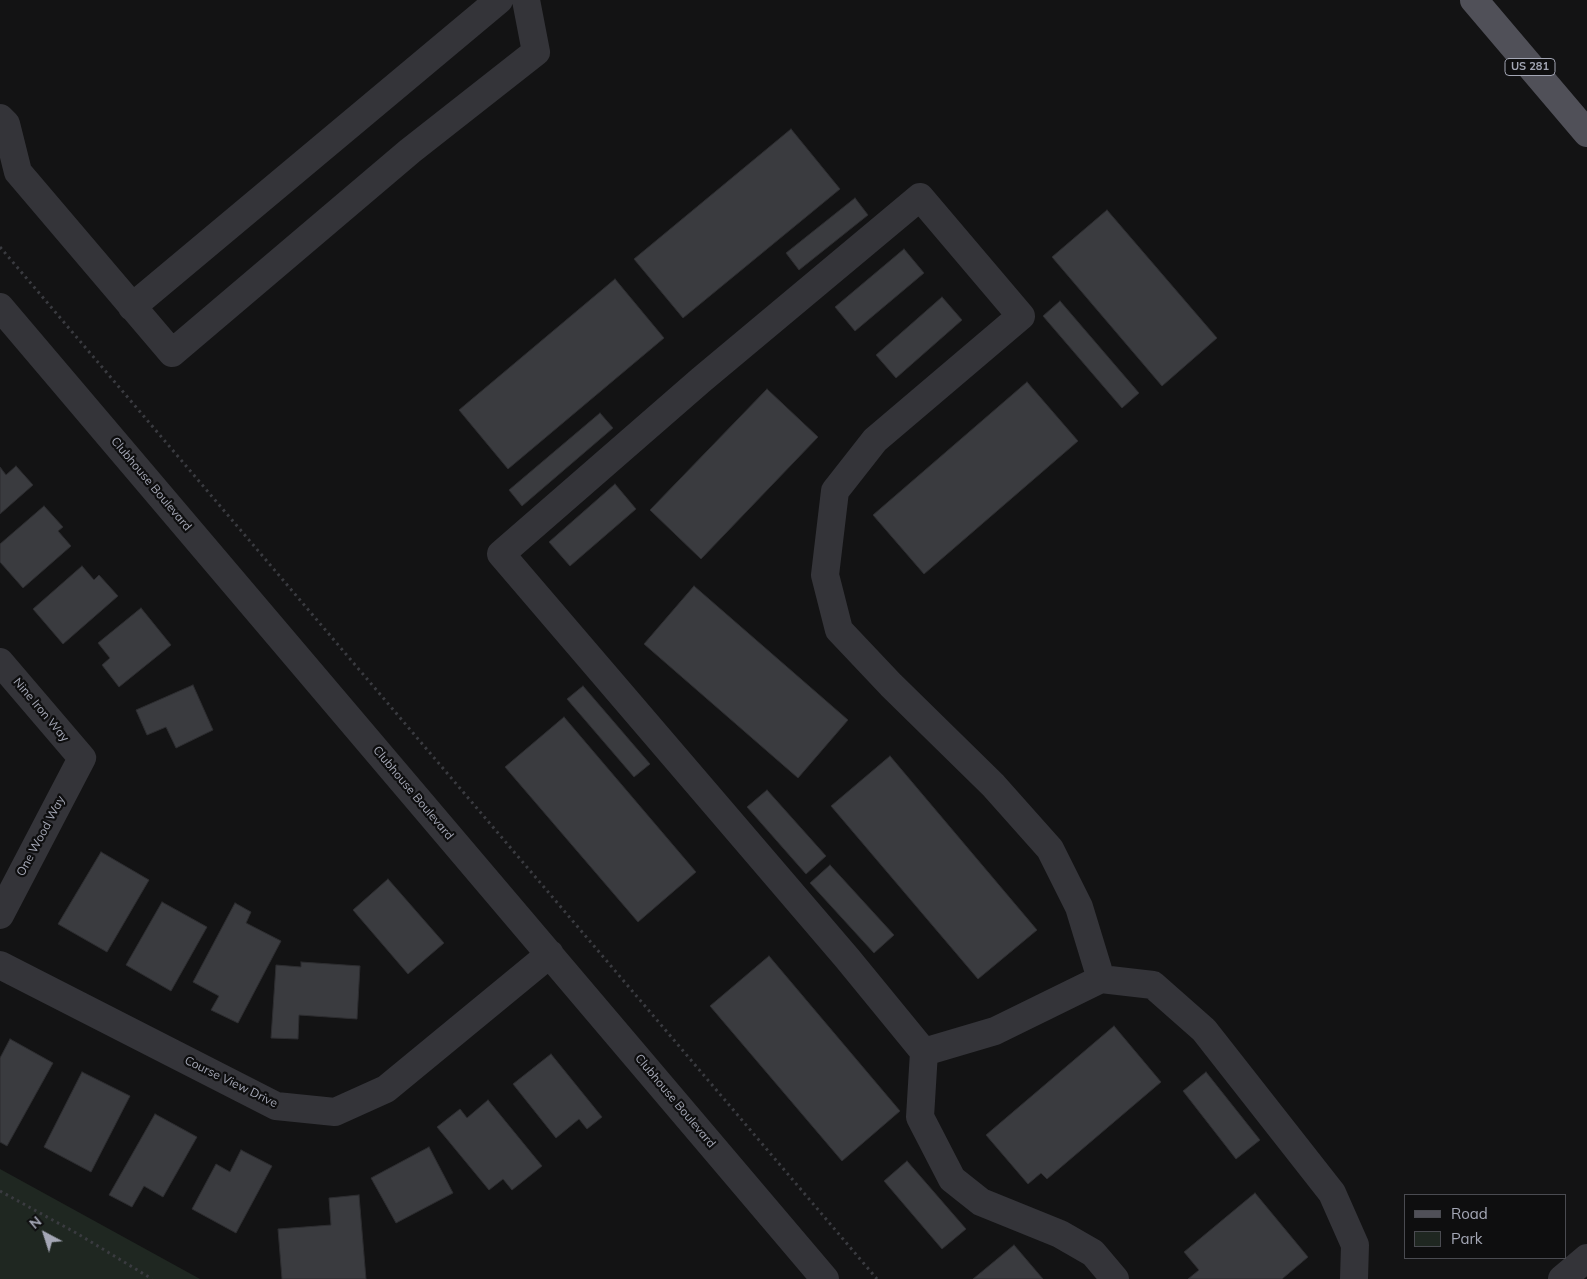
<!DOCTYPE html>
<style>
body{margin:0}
#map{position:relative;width:1587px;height:1279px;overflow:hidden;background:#131314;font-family:Mulish,sans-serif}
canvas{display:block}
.legend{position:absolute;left:1404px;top:1194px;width:162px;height:65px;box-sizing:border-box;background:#0e0e0f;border:1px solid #4a4b51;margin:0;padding:6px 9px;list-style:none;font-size:15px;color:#a4a7b5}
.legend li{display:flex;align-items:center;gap:10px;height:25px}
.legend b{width:25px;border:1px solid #4a4b51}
.north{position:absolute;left:20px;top:1209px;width:50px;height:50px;-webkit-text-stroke:4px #0e0e0f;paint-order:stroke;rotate:320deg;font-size:14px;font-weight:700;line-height:20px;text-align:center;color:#a4a7b5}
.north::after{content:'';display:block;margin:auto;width:18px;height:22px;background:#a4a7b5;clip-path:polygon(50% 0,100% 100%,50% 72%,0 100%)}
</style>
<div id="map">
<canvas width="1587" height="1279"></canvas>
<ul class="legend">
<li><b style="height:6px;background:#505058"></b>Road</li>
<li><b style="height:14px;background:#1f2721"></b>Park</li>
</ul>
<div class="north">N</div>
</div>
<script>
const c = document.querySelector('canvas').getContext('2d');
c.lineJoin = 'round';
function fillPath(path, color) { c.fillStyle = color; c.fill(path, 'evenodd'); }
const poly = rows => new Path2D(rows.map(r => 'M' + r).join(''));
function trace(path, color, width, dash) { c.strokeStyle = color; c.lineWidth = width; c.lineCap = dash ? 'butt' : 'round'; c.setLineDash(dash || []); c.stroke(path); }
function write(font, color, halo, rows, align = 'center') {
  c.font = font + ' Mulish,sans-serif'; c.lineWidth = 4.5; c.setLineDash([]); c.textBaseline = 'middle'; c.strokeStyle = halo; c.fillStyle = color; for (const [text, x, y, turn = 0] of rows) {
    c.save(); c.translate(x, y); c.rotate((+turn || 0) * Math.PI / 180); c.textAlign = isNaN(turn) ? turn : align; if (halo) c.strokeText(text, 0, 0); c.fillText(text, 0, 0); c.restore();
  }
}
const green = poly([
 [0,1169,200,1279,0,1279]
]);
const building = poly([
 [791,129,840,189,683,318,634,259,791,129],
 [855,198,868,215,799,270,786,253,855,198],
 [1107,210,1217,338,1162,386,1052,257,1107,210],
 [904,249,924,273,855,331,835,307,904,249],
 [615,279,664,338,508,469,459,410,615,279],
 [942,297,962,320,896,378,876,355,942,297],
 [1060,301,1139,393,1122,408,1043,316,1060,301],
 [1027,382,1078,441,924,574,873,515,1027,382],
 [767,389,818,437,701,559,650,510,767,389],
 [600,413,613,428,522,506,509,490,600,413],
 [16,466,33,485,0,514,0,467,6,475,16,466],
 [615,484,636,509,570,566,549,542,615,484],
 [44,506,63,527,58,531,71,546,23,588,0,562,0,544,44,506],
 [82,566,94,580,99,575,118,596,63,644,33,609,82,566],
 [694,586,848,720,798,778,644,644,694,586],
 [141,608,171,645,119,687,102,665,110,658,98,643,141,608],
 [193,685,213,730,176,748,166,727,147,735,136,710,193,685],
 [583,686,650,764,634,777,567,699,583,686],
 [564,717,696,872,638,922,505,767,564,717],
 [890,756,1037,930,978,979,831,806,890,756],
 [767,790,826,856,806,874,747,807,767,790],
 [101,852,149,880,107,952,58,924,101,852],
 [830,865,894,935,874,953,810,883,830,865],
 [388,879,444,943,408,974,353,910,388,879],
 [162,902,207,927,171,991,126,965,162,902],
 [235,903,251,912,246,923,281,941,238,1023,211,1010,219,996,193,982,235,903],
 [769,956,900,1111,842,1161,710,1006,769,956],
 [301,962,360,966,357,1019,299,1015,298,1039,271,1038,276,965,301,967,301,962],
 [1114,1026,1161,1082,1047,1179,1041,1173,1028,1184,986,1135,1114,1026],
 [10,1039,53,1063,7,1146,0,1142,0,1058,10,1039],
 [551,1054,602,1117,587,1129,579,1119,556,1138,513,1084,551,1054],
 [82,1072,130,1096,91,1172,44,1147,82,1072],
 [1206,1072,1260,1140,1236,1159,1183,1091,1206,1072],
 [488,1100,542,1166,512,1190,503,1179,489,1190,437,1127,460,1109,467,1118,488,1100],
 [155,1114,197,1137,163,1197,144,1186,132,1207,109,1195,155,1114],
 [429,1147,453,1193,396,1223,371,1178,429,1147],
 [241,1150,272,1166,236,1233,192,1209,216,1164,230,1172,241,1150],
 [907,1161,966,1229,942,1249,884,1181,907,1161],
 [1255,1193,1308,1257,1282,1279,1188,1279,1199,1270,1184,1252,1255,1193],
 [359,1195,366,1279,282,1279,278,1229,331,1225,329,1198,359,1195],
 [1014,1245,1043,1279,973,1279,1014,1245]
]);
const path = poly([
 [0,247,877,1279],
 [0,1191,78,1234,152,1279]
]);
const minor = poly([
 [0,118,6,124,18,172,172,353,410,151,536,52,526,0],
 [0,307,825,1279],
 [132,307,499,0],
 [0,662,82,758,0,915],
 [0,965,276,1106,335,1112,386,1089,550,954],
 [924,1052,995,1031,1101,979],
 [1115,1279,1093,1253,1060,1234,981,1202,952,1179,920,1117,924,1052,847,958,501,554,701,380,920,197,1021,316,875,440,835,491,825,575,839,630,891,685,993,785,1050,849,1079,907,1101,979,1153,985,1204,1030,1332,1193,1355,1245,1354,1279],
 [1562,1279,1587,1258]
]);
const major = poly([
 [1474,0,1587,133]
]);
const shields = [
 [1530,67,50]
];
const shieldNames = [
 ["US 281",1530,67]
];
const streetNames = [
 ["Clubhouse Boulevard",151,484,50],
 ["Nine Iron Way",41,710,50],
 ["Clubhouse Boulevard",413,793,50],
 ["One Wood Way",41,836,-62],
 ["Course View Drive",231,1082,26],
 ["Clubhouse Boulevard",675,1101,50]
];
fillPath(green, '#1f2721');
fillPath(building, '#3a3b3f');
trace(building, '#2d2d30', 1);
trace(path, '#3a3b40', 3, [2.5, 4]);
trace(minor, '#343439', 28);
trace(major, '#505058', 28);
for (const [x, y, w] of shields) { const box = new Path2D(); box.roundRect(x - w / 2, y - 8.5, w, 17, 4); c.fillStyle = '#0e0e0f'; c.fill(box); trace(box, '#a4a7b5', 1); }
write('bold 11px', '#a4a7b5', null, shieldNames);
write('12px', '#a4a7b5', '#0e0e0f', streetNames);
</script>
